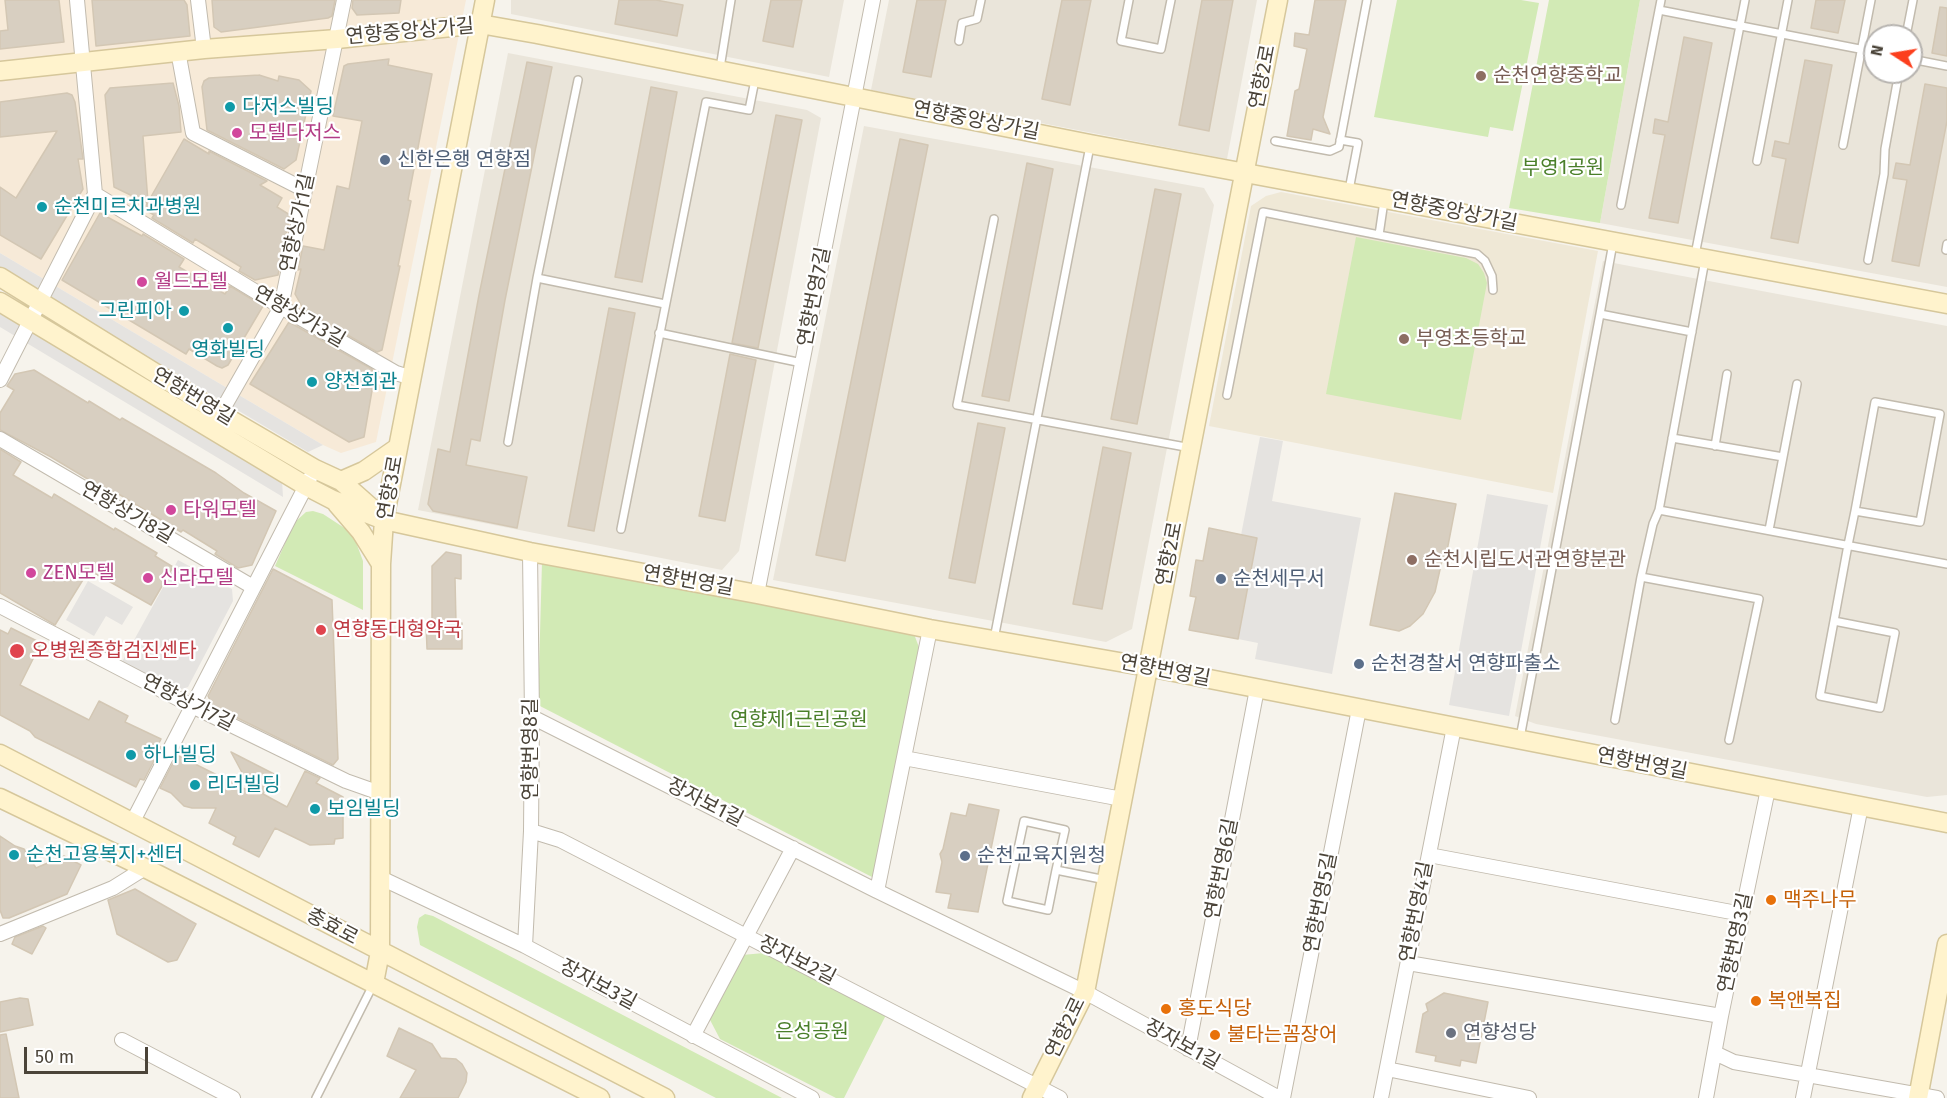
<!DOCTYPE html>
<meta charset="utf-8">
<style>
body{margin:0}
#map{position:relative;width:1947px;height:1098px;overflow:hidden;background:#f6f3ec;font-family:"Fira Sans",sans-serif}
canvas{display:block}
.north{position:absolute;left:1863px;top:24px;width:60px;height:60px;box-sizing:border-box;background:#fff;border:2px solid #b7b4b0;border-radius:50%;rotate:282deg;font-size:16px;font-weight:700;line-height:24px;text-align:center;color:#4b4439}
.north::after{content:'';display:block;margin:auto;width:21px;height:27px;background:#fc3f1d;clip-path:polygon(50% 0,100% 100%,50% 72%,0 100%)}
.scale{position:absolute;left:24px;top:1047px;width:124px;height:27px;box-sizing:border-box;border:3px solid #4b4439;border-top:0;padding-left:8px;font-size:18px;line-height:21px;white-space:nowrap;color:#4b4439;-webkit-text-stroke:4px #fff;paint-order:stroke}
</style>
<div id="map">
<canvas width="1947" height="1098"></canvas>
<div class="north">N</div>
<div class="scale">50 m</div>
</div>
<script>
const c = document.querySelector('canvas').getContext('2d');
c.lineJoin = 'round';
function fillPath(path, color) { c.fillStyle = color; c.fill(path, 'evenodd'); }
const poly = rows => new Path2D(rows.map(r => 'M' + r).join(''));
function trace(path, color, width, dash) { c.strokeStyle = color; c.lineWidth = width; c.lineCap = dash ? 'butt' : 'round'; c.setLineDash(dash || []); c.stroke(path); }
function write(font, color, halo, rows, align = 'center') {
  c.font = font + ' "Fira Sans","Noto Sans KR",sans-serif'; c.lineWidth = 4.5; c.setLineDash([]); c.textBaseline = 'middle'; c.strokeStyle = halo; c.fillStyle = color; for (const [text, x, y, turn = 0] of rows) {
    c.save(); c.translate(x, y); c.rotate((+turn || 0) * Math.PI / 180); c.textAlign = isNaN(turn) ? turn : align; if (halo) c.strokeText(text, 0, 0); c.fillText(text, 0, 0); c.restore();
  }
}
const residential = poly([
 [511,0,844,0,829,77,511,14],
 [889,0,1257,0,1227,159,871,90],
 [1640,0,1947,0,1947,287,1600,223],
 [1875,36,1911,36,1911,72,1875,72],
 [508,53,807,110,821,118,739,551,722,570,418,510],
 [864,126,1204,188,1214,205,1132,629,1106,642,773,580],
 [1603,261,1947,326,1947,795,1927,797,1536,724,1515,716]
]);
const commercial = poly([
 [0,0,466,0,376,442,341,453,323,445,0,253]
]);
const education = poly([
 [1281,192,1598,251,1553,493,1209,426,1251,206,1266,196]
]);
const green = poly([
 [1397,0,1521,0,1539,3,1513,131,1490,127,1488,137,1374,117],
 [1549,0,1640,0,1600,223,1509,208],
 [1356,237,1466,258,1478,264,1484,273,1487,283,1461,420,1326,394],
 [313,511,323,514,346,529,354,537,363,561,363,610,275,566,294,523,306,512],
 [542,562,914,634,920,650,877,876,872,877,538,705],
 [425,914,433,916,782,1098,716,1098,420,945,417,927,419,918],
 [764,953,886,1015,844,1098,836,1098,720,1039,709,1018,742,955]
]);
const parking = poly([
 [0,253,323,445,308,452,0,269],
 [0,312,282,480,283,497,0,327],
 [1260,437,1283,441,1272,501,1361,518,1332,674,1255,659,1258,643,1238,639,1257,538,1241,535],
 [1487,494,1548,505,1509,716,1449,705],
 [178,560,232,589,233,601,188,687,175,691,122,662],
 [88,581,133,607,122,625,106,616,94,636,66,620]
]);
const building = poly([
 [5,0,59,0,64,42,0,49,0,31,8,30,5,0],
 [92,0,184,0,187,5,190,36,96,46,92,0],
 [212,0,335,0,332,16,328,18,221,32,214,27,212,0],
 [353,0,401,0,399,13,357,15,352,8,353,0],
 [619,0,656,0,683,5,677,36,615,24,619,0],
 [771,0,802,0,793,47,763,41,771,0],
 [917,0,946,0,931,77,903,72,917,0],
 [1062,0,1091,0,1070,105,1042,99,1062,0],
 [1202,0,1233,0,1209,131,1179,125,1202,0],
 [1315,0,1346,0,1323,117,1330,134,1313,129,1311,140,1287,136,1295,91,1299,89,1307,49,1294,46,1295,33,1309,35,1315,0],
 [1816,0,1845,0,1838,33,1811,28,1816,0],
 [1940,7,1947,8,1947,56,1932,53,1940,7],
 [1684,37,1712,43,1678,223,1649,218,1665,135,1653,133,1655,119,1668,122,1684,37],
 [389,59,388,65,432,74,408,200,411,201,398,266,400,266,382,350,377,352,304,310,295,294,301,269,298,270,303,246,324,250,337,186,349,189,362,121,333,116,344,66,348,64,389,59],
 [1805,60,1832,65,1798,243,1771,238,1786,159,1772,156,1775,141,1789,144,1805,60],
 [527,62,552,67,505,300,480,441,471,439,466,465,527,477,517,528,433,511,428,504,438,449,450,452,479,295,527,62],
 [259,75,278,81,279,76,299,80,311,91,296,160,284,169,207,130,202,87,204,81,209,78,259,75],
 [173,83,179,106,181,132,143,136,148,202,184,139,209,154,209,151,267,181,260,185,282,198,277,207,290,215,278,275,255,280,239,271,241,267,195,239,193,243,152,218,154,215,144,209,147,203,114,187,105,95,110,88,173,83],
 [1925,84,1947,88,1947,121,1919,266,1892,261,1907,180,1893,178,1896,163,1910,165,1925,84],
 [651,87,677,92,642,282,615,277,651,87],
 [67,93,72,95,75,102,83,159,78,159,83,189,41,259,0,235,0,187,16,198,57,131,0,137,0,102,67,93],
 [776,115,802,120,758,348,732,343,776,115],
 [900,139,928,145,845,561,816,555,900,139],
 [1027,163,1053,169,1009,401,982,396,1027,163],
 [1155,189,1181,194,1137,424,1111,419,1155,189],
 [100,213,142,236,143,234,184,259,179,267,225,294,230,286,263,306,228,365,222,368,217,366,189,349,186,354,62,280,100,213],
 [609,308,635,313,594,531,568,526,609,308],
 [289,322,372,369,374,379,364,437,349,442,250,384,289,322],
 [730,354,756,360,725,521,699,516,730,354],
 [34,370,88,403,89,401,120,420,122,418,216,473,244,493,276,511,252,565,238,568,215,554,217,551,183,530,181,532,117,493,116,496,51,457,0,430,0,413,14,390,7,386,15,374,34,370],
 [978,423,1005,428,975,583,949,578,978,423],
 [1103,447,1131,453,1102,609,1073,604,1103,447],
 [0,449,21,462,13,475,52,498,54,494,114,530,115,528,157,553,155,556,173,567,151,605,89,570,55,625,0,593,0,449],
 [1395,493,1456,504,1446,556,1443,556,1435,592,1423,614,1410,626,1399,631,1370,625,1395,493],
 [1209,528,1257,538,1238,639,1189,630,1196,597,1190,596,1196,560,1203,561,1209,528],
 [446,552,461,555,461,579,455,578,456,623,462,623,462,649,427,649,426,623,432,623,432,566,446,552],
 [273,569,332,600,338,759,333,765,213,706,208,696,273,569],
 [11,628,41,643,20,685,89,720,99,701,128,716,125,722,161,739,158,745,161,747,144,780,140,779,136,787,35,737,30,731,0,715,0,630,8,634,11,628],
 [231,752,274,774,263,794,287,807,305,771,320,778,316,783,343,797,343,838,335,839,334,844,310,845,275,828,259,857,233,844,236,837,209,823,216,808,192,808,184,806,171,793,160,788,177,755,253,793,231,752],
 [969,804,999,810,978,912,948,908,951,894,936,892,942,862,940,854,943,849,951,813,966,816,969,804],
 [0,836,15,846,24,849,36,868,64,856,81,865,67,894,9,918,3,918,0,910,0,836],
 [135,889,196,924,177,960,168,962,117,934,108,900,135,889],
 [43,926,46,928,32,954,12,944,15,937,43,926],
 [1444,993,1488,1002,1476,1063,1461,1060,1460,1066,1435,1061,1436,1056,1416,1052,1423,1014,1428,1011,1426,1004,1444,993],
 [20,998,28,999,33,1025,0,1032,0,1002,20,998],
 [399,1028,432,1044,441,1058,456,1059,462,1064,467,1073,466,1082,458,1098,400,1098,416,1070,387,1056,399,1028],
 [6,1034,19,1098,0,1098,0,1035,6,1034]
]);
const lane = poly([
 [1129,0,1121,41,1161,49,1171,0],
 [1659,10,1875,52],
 [1906,36,1913,0],
 [959,41,962,23,977,19,981,0],
 [1911,59,1947,66],
 [720,68,731,0],
 [1340,140,1358,143,1349,190],
 [1275,141,1330,151,1339,147,1367,0],
 [1843,145,1871,0],
 [1757,161,1788,0],
 [1384,201,1379,235,1477,254,1485,261,1492,276,1493,290],
 [1621,205,1661,0],
 [994,219,957,405,1191,448],
 [1946,250,1947,244],
 [1695,255,1745,0],
 [1868,260,1884,174,1885,149,1899,72],
 [537,278,665,304],
 [1600,314,1613,243],
 [659,333,802,363],
 [1227,395,1263,212,1379,235],
 [1672,438,1783,457],
 [508,442,537,278,578,80],
 [1715,446,1727,374],
 [1659,510,1947,564],
 [621,529,706,102,749,110,755,80],
 [1769,530,1797,384],
 [1641,577,1759,599,1729,740],
 [1834,621,1895,633,1880,708,1820,696,1834,621,1848,545,1855,511,1875,402,1940,414,1920,522,1855,511],
 [994,639,1090,146],
 [1615,720,1641,577,1653,524,1659,510,1705,260],
 [1520,738,1600,314,1692,332],
 [1056,870,1048,910,1007,901,1024,821,1065,830,1056,870,1106,880],
 [316,1098,373,985]
]);
const street = poly([
 [198,0,204,49],
 [178,51,193,133,305,190],
 [95,194,281,307,396,373,412,378],
 [0,380,95,194,77,0],
 [216,421,281,307,344,0],
 [0,439,253,587],
 [757,594,873,0],
 [0,606,192,706,346,781,380,793],
 [930,629,877,891,1085,992,1279,1098],
 [532,717,877,891],
 [904,758,1122,799],
 [132,823,310,478],
 [531,831,560,840,1060,1098],
 [1429,855,1742,914],
 [381,878,525,946,812,1098],
 [0,934,113,888,145,868],
 [525,946,531,831,532,717,530,552],
 [1408,963,1721,1016],
 [693,1036,793,848],
 [122,1040,233,1098],
 [1188,1049,1257,689],
 [1715,1053,1734,1062,1937,1098],
 [1387,1069,1529,1098],
 [1283,1098,1359,709],
 [1381,1098,1454,727],
 [1706,1098,1721,1016,1768,789],
 [1803,1098,1861,806]
]);
const secondary = poly([
 [0,71,204,49,337,39,480,24,537,34,1090,144,1947,304],
 [0,277,231,420,315,469,341,481,376,512],
 [0,302,306,486,333,500,384,520,530,552,757,594,930,629,1148,667,1947,823],
 [341,481,364,471,397,448],
 [337,504,361,532,381,564],
 [0,754,665,1098],
 [0,798,145,868,600,1098],
 [374,983,380,952,381,564,384,520,485,0],
 [1032,1098,1085,992,1278,0],
 [1918,1098,1947,944]
]);
const markers = [
 [1481,76,6,"#8d6e63"],
 [230,107,6,"#0f9aa8"],
 [237,133,6,"#d1479c"],
 [385,160,6,"#5c6f8a"],
 [42,207,6,"#0f9aa8"],
 [142,282,6,"#d1479c"],
 [184,311,6,"#0f9aa8"],
 [228,328,6,"#0f9aa8"],
 [1404,339,6,"#8d6e63"],
 [312,382,6,"#0f9aa8"],
 [171,510,6,"#d1479c"],
 [1412,560,6,"#8d6e63"],
 [31,573,6,"#d1479c"],
 [148,578,6,"#d1479c"],
 [1221,579,6,"#5c6f8a"],
 [321,630,6,"#e0444e"],
 [17,651,8,"#e0444e"],
 [1359,664,6,"#5c6f8a"],
 [131,755,6,"#0f9aa8"],
 [195,785,6,"#0f9aa8"],
 [315,809,6,"#0f9aa8"],
 [14,855,6,"#0f9aa8"],
 [965,856,6,"#5c6f8a"],
 [1771,900,6,"#e8710a"],
 [1756,1001,6,"#e8710a"],
 [1166,1009,6,"#e8710a"],
 [1451,1033,6,"#6b7280"],
 [1215,1035,6,"#e8710a"]
];
const streetNames = [
 ["연향중앙상가길",410,32,-5],
 ["연향2로",1263,77,-79],
 ["연향중앙상가길",976,121,11],
 ["연향중앙상가길",1454,212,11],
 ["연향상가1길",298,223,-78],
 ["연향번영7길",815,297,-79],
 ["연향상가3길",299,317,30],
 ["연향번영길",193,397,31],
 ["연향3로",391,488,-80],
 ["연향상가8길",127,513,30],
 ["연향2로",1170,554,-79],
 ["연향번영길",688,581,10],
 ["연향번영길",1165,671,11],
 ["연향상가7길",188,703,27],
 ["연향번영8길",531,749,-90],
 ["연향번영길",1642,764,11],
 ["장자보1길",705,803,27],
 ["연향번영6길",1222,869,-79],
 ["연향번영5길",1321,903,-79],
 ["연향번영4길",1417,912,-79],
 ["충효로",332,927,28],
 ["연향번영3길",1736,943,-78],
 ["장자보2길",797,961,27],
 ["장자보3길",598,985,28],
 ["연향2로",1066,1028,-64],
 ["장자보1길",1182,1045,29]
];
const educationNames = [
 ["순천연향중학교",1493,76],
 ["부영초등학교",1416,339],
 ["순천시립도서관연향분관",1424,560]
];
const cultureNames = [
 ["다저스빌딩",242,107],
 ["순천미르치과병원",54,207],
 ["그린피아",172,311,"right"],
 ["영화빌딩",228,350,"center"],
 ["양천회관",324,382],
 ["하나빌딩",143,755],
 ["리더빌딩",207,785],
 ["보임빌딩",327,809],
 ["순천고용복지+센터",26,855]
];
const hotelNames = [
 ["모텔다저스",249,133],
 ["월드모텔",154,282],
 ["타워모텔",183,510],
 ["ZEN모텔",43,573],
 ["신라모텔",160,578]
];
const serviceNames = [
 ["신한은행 연향점",397,160],
 ["순천세무서",1233,579],
 ["순천경찰서 연향파출소",1371,664],
 ["순천교육지원청",977,856]
];
const parkNames = [
 ["부영1공원",1563,168],
 ["연향제1근린공원",799,720],
 ["은성공원",812,1032]
];
const healthNames = [
 ["연향동대형약국",333,630],
 ["오병원종합검진센타",31,651]
];
const foodNames = [
 ["맥주나무",1783,900],
 ["복앤복집",1768,1001],
 ["홍도식당",1178,1009],
 ["불타는꼼장어",1227,1035]
];
const worshipNames = [
 ["연향성당",1463,1033]
];
fillPath(residential, '#eae5da');
fillPath(commercial, '#f7ead8');
fillPath(education, '#efe8d6');
fillPath(green, '#d2eab5');
fillPath(parking, '#e5e3e0');
fillPath(building, '#d8cfc1');
trace(building, '#d3c7b4', 1.5);
trace(lane, '#c2bbae', 10);
trace(street, '#c2bbae', 16);
trace(secondary, '#d6c79b', 21);
trace(lane, '#fff', 7);
trace(street, '#fff', 14);
trace(secondary, '#fff3cd', 18);
for (const [x, y, r, color] of markers) { const dot = new Path2D(); dot.arc(x, y, r, 0, 2 * Math.PI); c.fillStyle = color; c.fill(dot); trace(dot, '#fff', 2); }
write('20px', '#4b4439', '#fff', streetNames);
write('20px', '#785e54', '#fff', educationNames, 'left');
write('20px', '#0d838f', '#fff', cultureNames, 'left');
write('20px', '#b23c85', '#fff', hotelNames, 'left');
write('20px', '#4e5e75', '#fff', serviceNames, 'left');
write('20px', '#4a7f2a', '#fff', parkNames);
write('20px', '#be3a42', '#fff', healthNames, 'left');
write('20px', '#c56008', '#fff', foodNames, 'left');
write('20px', '#5b616d', '#fff', worshipNames, 'left');
</script>
